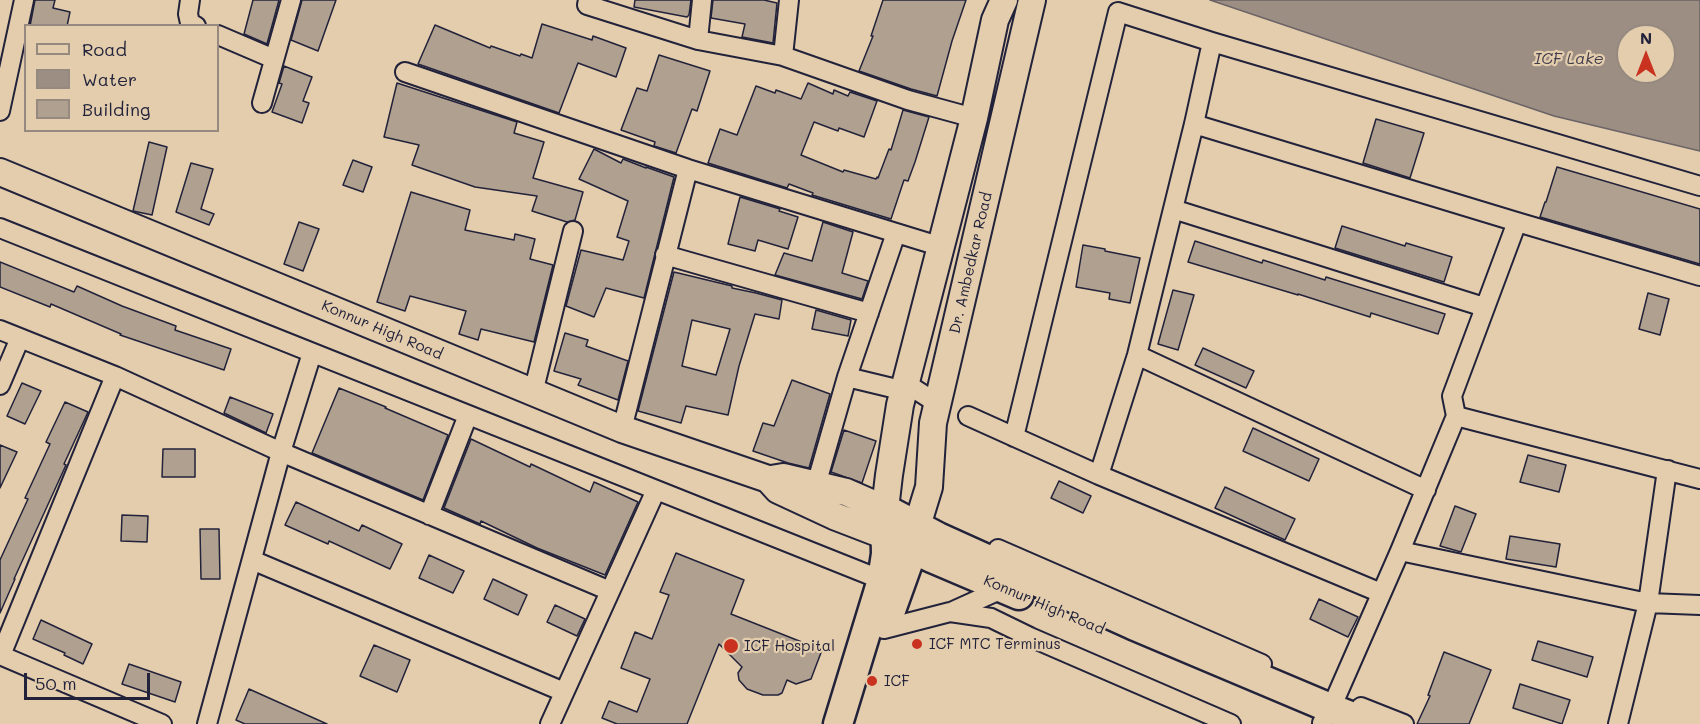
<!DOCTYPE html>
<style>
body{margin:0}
#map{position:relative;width:1700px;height:724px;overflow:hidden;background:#e3cdad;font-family:Mali,sans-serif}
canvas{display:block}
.legend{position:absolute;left:24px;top:24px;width:195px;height:108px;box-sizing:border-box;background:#e3cdad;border:2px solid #96897f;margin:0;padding:8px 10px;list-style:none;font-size:18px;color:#22223b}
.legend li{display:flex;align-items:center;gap:12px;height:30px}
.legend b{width:30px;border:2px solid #96897f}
.north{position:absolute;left:1616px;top:24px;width:60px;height:60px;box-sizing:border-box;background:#e3cdad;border:2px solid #96897f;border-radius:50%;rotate:0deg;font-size:16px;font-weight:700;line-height:24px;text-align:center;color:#22223b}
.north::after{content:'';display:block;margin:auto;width:21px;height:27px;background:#c8321e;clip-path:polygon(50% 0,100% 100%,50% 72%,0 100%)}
.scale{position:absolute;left:24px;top:673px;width:126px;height:27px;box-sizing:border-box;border:3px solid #22223b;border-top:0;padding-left:8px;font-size:18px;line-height:21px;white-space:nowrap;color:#22223b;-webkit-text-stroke:4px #e3cdad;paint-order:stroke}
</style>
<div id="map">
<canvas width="1700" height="724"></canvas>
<ul class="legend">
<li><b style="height:8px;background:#e3cdad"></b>Road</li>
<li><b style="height:16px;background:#9c8e83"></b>Water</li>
<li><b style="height:16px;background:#b0a08f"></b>Building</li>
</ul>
<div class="north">N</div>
<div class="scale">50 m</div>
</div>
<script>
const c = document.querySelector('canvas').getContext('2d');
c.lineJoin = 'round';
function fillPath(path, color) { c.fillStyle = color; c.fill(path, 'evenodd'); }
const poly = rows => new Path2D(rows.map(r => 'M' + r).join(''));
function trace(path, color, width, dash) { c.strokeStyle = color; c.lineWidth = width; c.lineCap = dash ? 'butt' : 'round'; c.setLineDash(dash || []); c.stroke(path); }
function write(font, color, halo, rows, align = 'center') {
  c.font = font + ' Mali,sans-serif'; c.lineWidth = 4.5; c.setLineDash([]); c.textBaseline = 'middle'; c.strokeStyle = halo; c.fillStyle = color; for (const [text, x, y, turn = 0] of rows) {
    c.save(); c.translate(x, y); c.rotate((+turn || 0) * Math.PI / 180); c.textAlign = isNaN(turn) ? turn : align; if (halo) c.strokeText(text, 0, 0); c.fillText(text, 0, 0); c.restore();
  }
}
const water = poly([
 [1210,0,1700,0,1700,151,1554,116,1210,0],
 [1628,36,1664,36,1664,72,1628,72,1628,36]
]);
const building = poly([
 [35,0,55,0,53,8,70,12,67,26,30,26,35,0],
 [253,0,279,0,267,44,244,34,253,0],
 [302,0,336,0,318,51,291,40,302,0],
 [635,0,691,0,689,15,687,17,634,7,635,0],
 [713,0,764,0,777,3,773,43,742,37,745,24,711,18,713,0],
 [883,0,966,0,952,41,937,96,911,89,859,71,873,36,871,36,883,0],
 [542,24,592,40,593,36,626,48,616,77,578,63,559,113,418,64,435,25,490,48,491,46,520,56,521,54,532,58,542,24],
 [659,55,710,71,697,111,692,109,676,153,654,146,655,142,621,130,637,88,647,91,659,55],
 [284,66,312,77,303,101,309,103,302,123,272,112,282,84,279,83,284,66],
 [397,83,517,122,514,133,544,142,533,178,583,192,575,220,567,222,532,211,537,196,475,187,412,165,419,145,384,137,397,83],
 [808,83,833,94,834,90,848,96,850,92,877,101,864,137,839,128,838,131,814,122,801,155,843,172,844,170,876,179,877,177,878,178,889,149,891,150,903,110,929,117,915,162,908,181,904,180,891,219,812,195,813,193,789,184,787,188,708,163,720,129,737,135,756,86,775,93,776,90,801,99,808,83],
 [1376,119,1424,133,1410,178,1363,163,1376,119],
 [149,142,167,147,152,215,133,211,149,142],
 [594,149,621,163,623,159,646,168,646,167,674,177,644,298,606,288,594,317,566,306,581,250,623,260,629,241,617,237,628,201,579,179,594,149],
 [353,160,372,167,363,192,343,185,353,160],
 [191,163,213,169,201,209,214,214,209,225,176,212,191,163],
 [1557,167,1700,209,1700,264,1540,217,1545,202,1546,202,1557,167],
 [411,192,470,210,465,230,514,240,515,234,535,239,530,259,553,265,534,342,481,329,478,340,459,334,466,311,410,296,405,311,377,302,411,192],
 [740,197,780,209,779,211,798,217,788,249,758,240,755,251,728,244,740,197],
 [299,222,319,229,303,271,284,264,299,222],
 [823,222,853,232,842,273,868,281,862,299,775,275,784,253,812,261,823,222],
 [1342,226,1405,246,1406,243,1452,257,1444,282,1335,248,1342,226],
 [1195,241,1262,263,1263,260,1325,280,1326,277,1445,314,1438,334,1371,313,1370,317,1298,294,1298,295,1188,262,1195,241],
 [1083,245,1105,249,1105,251,1140,258,1130,303,1109,299,1110,293,1076,287,1083,245],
 [0,262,74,292,77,286,122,306,176,326,175,330,231,349,224,370,120,335,121,334,51,304,50,307,0,287,0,262],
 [674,272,732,286,732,288,756,293,782,300,779,319,755,314,739,366,728,415,686,406,681,423,638,411,674,272],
 [692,320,730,329,716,375,682,366,692,320],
 [1173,290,1194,295,1178,350,1158,344,1173,290],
 [1648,293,1669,299,1660,335,1639,329,1648,293],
 [816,310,851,320,848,336,812,329,816,310],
 [565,333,588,340,586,346,628,361,618,400,578,385,581,379,554,371,565,333],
 [1203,348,1254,371,1246,388,1195,365,1203,348],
 [792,380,830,394,809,468,788,463,753,451,763,423,774,426,792,380],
 [22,383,41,391,25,424,7,416,22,383],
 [339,388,386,407,385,408,448,435,423,500,312,453,339,388],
 [230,397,273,414,266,433,224,413,230,397],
 [65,402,88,412,64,464,66,465,14,579,15,579,0,613,0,560,28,499,25,498,50,444,46,442,65,402],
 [1253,428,1319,459,1309,481,1243,451,1253,428],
 [844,430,876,441,862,483,831,472,844,430],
 [471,439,530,467,531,464,590,492,594,482,638,502,605,575,537,548,481,521,480,524,444,508,471,439],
 [0,445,17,452,0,488,0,445],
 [163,449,195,449,195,477,162,477,163,449],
 [1528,455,1566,465,1559,492,1520,482,1528,455],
 [1059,481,1091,496,1083,513,1051,498,1059,481],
 [1225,487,1295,519,1285,540,1215,508,1225,487],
 [296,502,359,531,362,525,402,544,390,569,329,541,328,544,285,525,296,502],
 [1455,506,1476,514,1461,552,1440,546,1455,506],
 [122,515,148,516,147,542,121,541,122,515],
 [200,529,219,529,220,579,201,579,200,529],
 [1510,536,1560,544,1556,567,1506,559,1510,536],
 [676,553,744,580,731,614,822,650,811,679,796,684,787,680,782,693,778,695,763,695,747,689,739,680,738,673,742,667,719,644,687,724,617,724,602,718,609,701,637,712,650,679,621,668,635,632,652,639,669,595,660,592,676,553],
 [429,555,464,571,453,593,419,578,429,555],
 [493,579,527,595,518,615,484,599,493,579],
 [1319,599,1358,617,1348,637,1310,619,1319,599],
 [555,605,585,619,577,636,547,622,555,605],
 [41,620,92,644,83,664,64,655,65,653,33,639,41,620],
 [1538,641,1593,657,1587,677,1532,660,1538,641],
 [374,645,410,660,397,692,360,676,374,645],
 [1444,652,1491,670,1469,724,1417,724,1430,696,1428,695,1444,652],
 [129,664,181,682,175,702,122,684,129,664],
 [1520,684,1570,700,1562,724,1513,708,1520,684],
 [249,689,327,724,245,724,236,720,249,689]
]);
const minor = poly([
 [190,0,188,14,190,23,196,26],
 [588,0,587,5,698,40,783,56,908,100,974,118],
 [218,35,274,59],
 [698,40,702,0],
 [783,56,789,0],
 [405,72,688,169,942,247],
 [262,103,291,0],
 [0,111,24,0],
 [1194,124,1517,222,1700,276],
 [1173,209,1484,307],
 [0,228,882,580],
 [665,255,869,313],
 [0,330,115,376,281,452,610,591],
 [1137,355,1426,490],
 [847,377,905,391],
 [907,384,938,404],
 [0,385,20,338],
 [533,393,573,231],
 [968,416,1099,475,1381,593],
 [1456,416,1700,479],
 [622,429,688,169],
 [1014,437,1118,12,1212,42,1700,186],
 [1668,470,1667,470,1648,603,1700,605],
 [1099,475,1137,355,1194,124,1212,42],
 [816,485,847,377,896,233],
 [429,515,468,415],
 [998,549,1262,664],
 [1400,551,1648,603,1618,724],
 [252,560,564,692],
 [951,612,1004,588],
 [884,629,950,612,991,618,1030,637,1231,724],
 [0,655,162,724],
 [1,655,115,376],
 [1361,707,1404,724],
 [1322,723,1336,697,1400,551,1456,416,1452,396,1517,222],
 [207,724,281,452,312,353],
 [550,724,656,490]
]);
const secondary = poly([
 [0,172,622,429,768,479,778,490,834,516,886,536],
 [771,479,783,477,846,492,885,509,889,475,900,405,974,118,995,20,1004,0],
 [917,526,929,487,933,423,1032,0]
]);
const primary = poly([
 [886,536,932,558,1019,595],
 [890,613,913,549,916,531],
 [838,724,882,580,886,554,885,509,938,537,1133,625,1330,708,1371,724]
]);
const markers = [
 [917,644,6,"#c8321e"],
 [731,646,8,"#c8321e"],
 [872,681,6,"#c8321e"]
];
const streetNames = [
 ["Dr. Ambedkar Road",971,263,-77],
 ["Konnur High Road",382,330,23],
 ["Konnur High Road",1044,605,23]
];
const poiNames = [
 ["ICF MTC Terminus",929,644],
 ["ICF Hospital",744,646],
 ["ICF",884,681]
];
const waterNames = [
 ["ICF Lake",1569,59]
];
fillPath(water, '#9c8e83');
trace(water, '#6b6366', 1.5);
fillPath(building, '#b0a08f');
trace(building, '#22223b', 1.5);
trace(minor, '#22223b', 22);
trace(secondary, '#22223b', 30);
trace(primary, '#22223b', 33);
trace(minor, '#e3cdad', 18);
trace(secondary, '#e3cdad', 26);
trace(primary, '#e3cdad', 28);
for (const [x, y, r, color] of markers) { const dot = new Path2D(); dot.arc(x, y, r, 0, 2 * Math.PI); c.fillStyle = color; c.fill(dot); trace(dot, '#e3cdad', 2); }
write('15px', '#22223b', '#e3cdad', streetNames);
write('15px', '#22223b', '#e3cdad', poiNames, 'left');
write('italic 16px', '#403d4d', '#e3cdad', waterNames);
</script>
